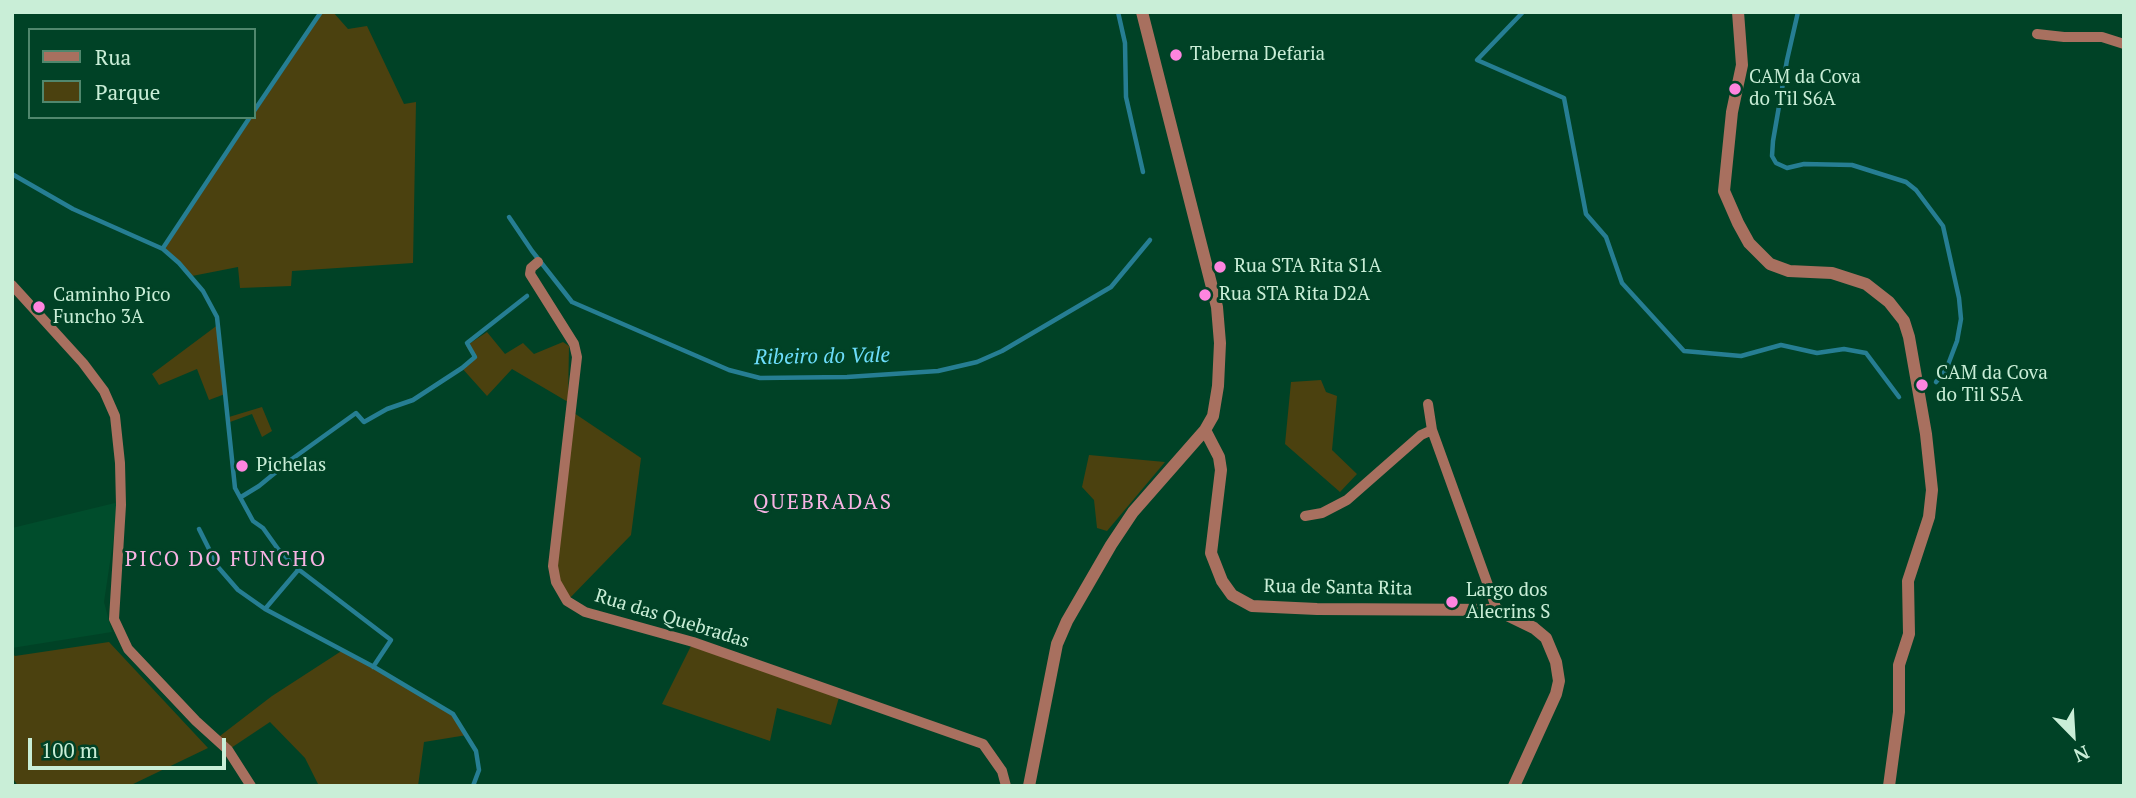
<!DOCTYPE html>
<style>
body{margin:0}
#map{position:relative;width:2136px;height:798px;overflow:hidden;background:#004226;font-family:"PT Serif",serif}
canvas{display:block}
.frame{position:absolute;inset:0;border:14px solid #c9eed7;pointer-events:none}
.legend{position:absolute;left:28px;top:28px;width:228px;height:91px;box-sizing:border-box;background:#004226;border:2px solid #50876d;margin:0;padding:9px 12px;list-style:none;font-size:21px;color:#c9eed7}
.legend li{display:flex;align-items:center;gap:14px;height:35px}
.legend b{width:35px;border:2px solid #50876d}
.north{position:absolute;left:2038px;top:700px;width:70px;height:70px;-webkit-text-stroke:5px #004226;paint-order:stroke;rotate:156deg;font-size:19px;font-weight:700;line-height:28px;text-align:center;color:#c9eed7}
.north::after{content:'';display:block;margin:auto;width:24px;height:32px;background:#c9eed7;clip-path:polygon(50% 0,100% 100%,50% 72%,0 100%)}
.scale{position:absolute;left:28px;top:738px;width:198px;height:32px;box-sizing:border-box;border:4px solid #c9eed7;border-top:0;padding-left:9px;font-size:21px;line-height:24px;white-space:nowrap;color:#c9eed7;-webkit-text-stroke:5px #004226;paint-order:stroke}
</style>
<div id="map">
<canvas width="2136" height="798"></canvas>
<div class="frame"></div>
<ul class="legend">
<li><b style="height:9px;background:#a8705f"></b>Rua</li>
<li><b style="height:19px;background:#4b410f"></b>Parque</li>
</ul>
<div class="north">N</div>
<div class="scale">100 m</div>
</div>
<script>
const c = document.querySelector('canvas').getContext('2d');
c.lineJoin = 'round';
function fillPath(path, color) { c.fillStyle = color; c.fill(path, 'evenodd'); }
const poly = rows => new Path2D(rows.map(r => 'M' + r).join(''));
function trace(path, color, width, dash) { c.strokeStyle = color; c.lineWidth = width; c.lineCap = dash ? 'butt' : 'round'; c.setLineDash(dash || []); c.stroke(path); }
function write(font, color, halo, rows, align = 'center') {
  c.font = font + ' "PT Serif",serif'; c.lineWidth = 6; c.setLineDash([]); c.textBaseline = 'middle'; c.strokeStyle = halo; c.fillStyle = color; for (const [text, x, y, turn = 0] of rows) {
    c.save(); c.translate(x, y); c.rotate((+turn || 0) * Math.PI / 180); c.textAlign = isNaN(turn) ? turn : align; if (halo) c.strokeText(text, 0, 0); c.fillText(text, 0, 0); c.restore();
  }
}
const built = poly([
 [119,502,104,602,112,632,12,648,12,528]
]);
const green = poly([
 [323,12,333,12,348,29,367,26,404,104,416,102,413,263,292,271,291,286,240,288,238,267,192,276,164,248],
 [219,324,225,394,209,400,197,369,159,385,152,374],
 [487,332,505,354,523,343,534,354,563,342,569,346,568,402,512,369,487,396,461,367,473,357,466,346],
 [1321,380,1326,392,1337,396,1332,450,1357,474,1340,492,1285,444,1291,382],
 [262,407,272,431,262,437,252,414,230,422,229,417],
 [571,411,641,458,631,535,567,601,556,582],
 [1089,455,1165,462,1107,531,1097,528,1094,500,1082,487],
 [109,642,208,748,129,786,18,786,12,777,12,653,15,656],
 [693,642,840,694,831,725,777,708,770,741,662,704],
 [343,650,454,713,467,735,424,742,418,786,319,786,305,758,270,722,228,750,216,739,272,696]
]);
const stream = poly([
 [1118,12,1125,43,1126,97,1143,172],
 [1523,12,1477,60,1564,98,1586,214,1606,237,1622,283,1684,351,1741,356,1781,345,1817,353,1844,349,1866,353,1899,397],
 [1798,12,1787,60,1773,141,1772,156,1776,163,1787,168,1804,164,1852,165,1906,182,1916,190,1943,226,1959,298,1961,319,1957,341,1946,370,1936,382],
 [254,111,321,12],
 [12,174,73,209,163,249,179,263,203,291,217,317,235,488,253,521,263,528,278,549,298,569,391,640,373,667],
 [509,217,532,251,572,302,729,370,760,378,847,377,938,371,977,362,1002,351,1111,287,1150,240],
 [163,248,250,117],
 [241,497,259,486,292,459,356,413,364,422,387,409,413,400,462,368,475,357,467,343,527,296],
 [199,529,218,567,238,590,265,609],
 [299,569,265,609,374,667,453,714,476,751,479,770,473,786]
]);
const minor = poly([
 [2037,34,2064,37,2102,37,2124,44],
 [538,262,531,268,530,274,574,344,577,357,553,566,556,582,567,601,585,612,693,642,983,744,1002,771,1006,786],
 [12,285,83,363,104,391,115,416,120,463,121,505,114,619,128,649,196,721,228,750,251,786],
 [1428,404,1432,430],
 [1305,516,1322,513,1347,500,1421,435,1432,430,1497,610]
]);
const tertiary = poly([
 [1738,12,1742,65,1732,112,1724,191,1738,223,1749,243,1770,264,1789,271,1832,273,1866,284,1889,302,1904,321,1909,337,1926,434,1932,490,1929,517,1908,581,1909,634,1899,665,1899,712,1889,786],
 [1205,430,1219,457,1221,470,1211,553,1222,581,1232,595,1252,606,1317,609,1497,610,1534,628,1546,638,1556,662,1559,681,1556,694,1514,786],
 [1029,786,1057,644,1067,621,1111,545,1133,512,1205,430,1213,416,1218,386,1220,343,1217,307,1142,12]
]);
const markers = [
 [1176,55,7,"#fe85df"],
 [1735,89,7,"#fe85df"],
 [1220,267,7,"#fe85df"],
 [1205,295,7,"#fe85df"],
 [39,307,7,"#fe85df"],
 [1922,385,7,"#fe85df"],
 [242,466,7,"#fe85df"],
 [1452,602,7,"#fe85df"]
];
const poiNames = [
 ["Taberna Defaria",1190,55],
 ["CAM da Cova",1749,78],
 ["do Til S6A",1749,100],
 ["Rua STA Rita S1A",1234,267],
 ["Rua STA Rita D2A",1219,295],
 ["Caminho Pico",53,296],
 ["Funcho 3A",53,318],
 ["CAM da Cova",1936,374],
 ["do Til S5A",1936,396],
 ["Pichelas",256,466],
 ["Largo dos",1466,591],
 ["Alecrins S",1466,613]
];
const streetNames = [
 ["Rua de Santa Rita",1338,588,1],
 ["Rua das Quebradas",672,619,17]
];
const waterNames = [
 ["Ribeiro do Vale",822,357,-1]
];
const neighbourhoodNames = [
 ["QUEBRADAS",823,503],
 ["PICO DO FUNCHO",226,560]
];
fillPath(built, '#004d2c');
fillPath(green, '#4b410f');
trace(stream, '#267e93', 4.5);
trace(minor, '#a8705f', 10);
trace(tertiary, '#a8705f', 12);
for (const [x, y, r, color] of markers) { const dot = new Path2D(); dot.arc(x, y, r, 0, 2 * Math.PI); c.fillStyle = color; c.fill(dot); trace(dot, '#004226', 2.5); }
write('19px', '#c9eed7', '#004226', poiNames, 'left');
write('19px', '#c9eed7', '#004226', streetNames);
write('italic 21px', '#6cddfb', '#004226', waterNames);
c.letterSpacing = '2px';
write('21px', '#f7b3e3', '#004226', neighbourhoodNames);
c.letterSpacing = '0px';
</script>
